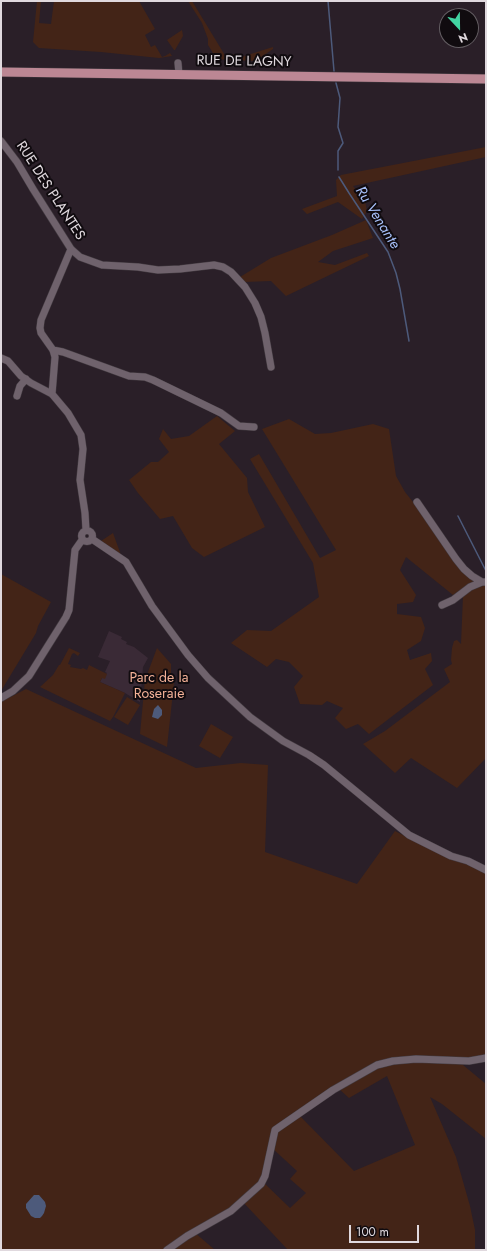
<!DOCTYPE html>
<style>
body{margin:0}
#map{position:relative;width:487px;height:1251px;overflow:hidden;background:#2a1f28;font-family:Jost,sans-serif}
canvas{display:block}
.frame{position:absolute;inset:0;border:2px solid #e0d9de;pointer-events:none}
.north{position:absolute;left:439px;top:8px;width:40px;height:40px;box-sizing:border-box;background:#100b0f;border:1px solid #635d62;border-radius:50%;rotate:158deg;font-size:11px;font-weight:700;line-height:16px;text-align:center;color:#e0d9de}
.north::after{content:'';display:block;margin:auto;width:14px;height:18px;background:#42d4a1;clip-path:polygon(50% 0,100% 100%,50% 72%,0 100%)}
.scale{position:absolute;left:349px;top:1225px;width:70px;height:18px;box-sizing:border-box;border:2px solid #e0d9de;border-top:0;padding-left:5px;font-size:12px;line-height:14px;white-space:nowrap;color:#e0d9de;-webkit-text-stroke:3px #100b0f;paint-order:stroke}
</style>
<div id="map">
<canvas width="487" height="1251"></canvas>
<div class="frame"></div>
<div class="north">N</div>
<div class="scale">100 m</div>
</div>
<script>
const c = document.querySelector('canvas').getContext('2d');
c.lineJoin = 'round';
function fillPath(path, color) { c.fillStyle = color; c.fill(path, 'evenodd'); }
const poly = rows => new Path2D(rows.map(r => 'M' + r).join(''));
function trace(path, color, width, dash) { c.strokeStyle = color; c.lineWidth = width; c.lineCap = dash ? 'butt' : 'round'; c.setLineDash(dash || []); c.stroke(path); }
function write(font, color, halo, rows, align = 'center') {
  c.font = font + ' Jost,sans-serif'; c.lineWidth = 4; c.setLineDash([]); c.textBaseline = 'middle'; c.strokeStyle = halo; c.fillStyle = color; for (const [text, x, y, turn = 0] of rows) {
    c.save(); c.translate(x, y); c.rotate((+turn || 0) * Math.PI / 180); c.textAlign = isNaN(turn) ? turn : align; if (halo) c.strokeText(text, 0, 0); c.fillText(text, 0, 0); c.restore();
  }
}
const built = poly([
 [109,631,122,637,121,639,127,642,126,644,134,647,148,658,143,667,140,702,125,693,100,682,102,678,107,673,105,672,110,661,98,657]
]);
const green = poly([
 [37,1,41,1,39,23,51,24,54,1,139,1,155,29,145,35,151,47,155,45,162,57,165,56,170,53,172,56,159,58,101,52,39,48,33,42],
 [188,1,192,1,226,57,235,54,237,58,238,58,273,47,273,49,255,61,210,59,213,53,208,45,208,39,202,23],
 [182,30,183,36,175,50,174,50,167,40],
 [486,147,486,157,353,186,365,201,367,211,362,219,338,202,307,214,302,209,337,196,336,180,341,175],
 [366,220,373,238,333,251,318,262,335,265,367,253,369,256,286,296,271,281,244,282,240,277,271,258,332,235],
 [217,416,235,431,219,444,247,478,248,492,265,527,204,557,192,548,173,516,160,519,138,493,129,480,151,462,158,462,169,452,159,439,163,429,171,439,189,436],
 [289,419,315,434,331,433,373,424,389,429,396,476,405,492,477,582,466,586,453,595,406,557,400,570,416,595,413,602,397,604,397,614,421,617,425,628,421,641,407,650,410,660,431,653,432,661,425,669,433,685,369,734,358,724,346,729,335,718,343,708,327,701,322,705,300,704,294,687,303,676,289,662,276,659,267,667,231,643,247,630,271,631,319,597,313,563,250,459,259,454,320,558,336,550,262,429],
 [113,533,121,555,101,541],
 [1,574,51,602,38,626,36,633,1,691],
 [486,585,486,758,457,788,411,758,395,773,363,744,385,731,450,682,444,669,452,664,451,660,452,648,454,641,457,640,461,644,463,596,470,590],
 [69,648,80,653,78,656,74,653,72,654,68,664,71,665,70,667,81,669,83,668,87,670,89,665,107,674,105,679,102,678,100,682,125,693,113,717,110,721,40,687,53,675,59,665,60,665],
 [157,648,171,664,171,678,174,683,167,747,140,734,145,680],
 [26,689,196,768,241,763,268,765,265,852,357,884,395,831,440,854,486,870,486,1061,463,1065,486,1084,486,1139,442,1104,430,1097,456,1157,470,1206,475,1230,475,1250,288,1250,242,1201,194,1232,215,1250,1,1250,1,702],
 [387,1076,415,1145,354,1171,298,1114,338,1088,349,1098],
 [272,1148,297,1171,290,1179,306,1193,290,1208,263,1182],
 [127,697,140,705,128,725,114,717],
 [211,724,233,737,220,758,199,746]
]);
const water = poly([
 [158,705,162,710,162,715,158,719,152,717,154,709],
 [34,1195,39,1195,45,1202,46,1206,44,1213,42,1216,40,1218,35,1218,31,1216,26,1208,26,1204]
]);
const stream = poly([
 [328,1,334,71],
 [336,83,340,98,338,127,343,143,338,151,338,170],
 [339,177,349,193,388,252,396,273,400,289,409,341],
 [458,516,486,571]
]);
const minor = poly([
 [178,63,179,74],
 [1,141,17,162,33,189,71,249,80,257,102,265,138,267,158,270,180,269,214,265,223,267,231,272,245,287,255,303,261,317,265,333,271,367],
 [53,350,63,352,129,376,145,377,153,380,221,413,239,426,254,427],
 [1,358,8,361,21,376,31,383,52,394,68,413,81,435,83,449,80,480,85,513,86,530],
 [52,394,55,357,53,350,41,333,40,328,41,320,71,249],
 [17,396,20,386,26,379],
 [417,502,456,559,464,569,472,576,482,582],
 '81.5 536a5.5 5.5 0 1 1 11 0a5.5 5.5 0 1 1-11 0Z',
 [92,539,126,562,152,606,188,655,208,678,250,717,283,741,309,755,324,765,409,835,451,856,468,861,486,870],
 [442,605,453,600,470,587,482,582,486,582],
 [1,698,13,691,29,676,66,617,69,610,75,550,82,540],
 [167,1250,187,1236,231,1211,261,1184,265,1176,275,1130,333,1090,377,1065,393,1061,416,1059,469,1061,486,1058]
]);
const major = poly([
 [1,72,486,79]
]);
const streetNames = [
 ["RUE DE LAGNY",244,62,1],
 ["RUE DES PLANTES",50,191,57]
];
const parkNames = [
 ["Parc de la",159,679],
 ["Roseraie",159,695]
];
const waterNames = [
 ["Ru Venante",377,218,58]
];
fillPath(built, '#3a2a36');
fillPath(green, '#432417');
fillPath(water, '#4d5a7b');
trace(stream, '#4d5a7b', 1.5);
trace(minor, '#433b41', 8);
trace(major, '#433b41', 10);
trace(minor, '#6f626c', 7);
trace(major, '#bc8794', 9);
write('14px', '#e0d9de', '#100b0f', streetNames);
write('14px', '#f3b197', '#100b0f', parkNames);
write('italic 15px', '#a6bff8', '#100b0f', waterNames);
</script>
